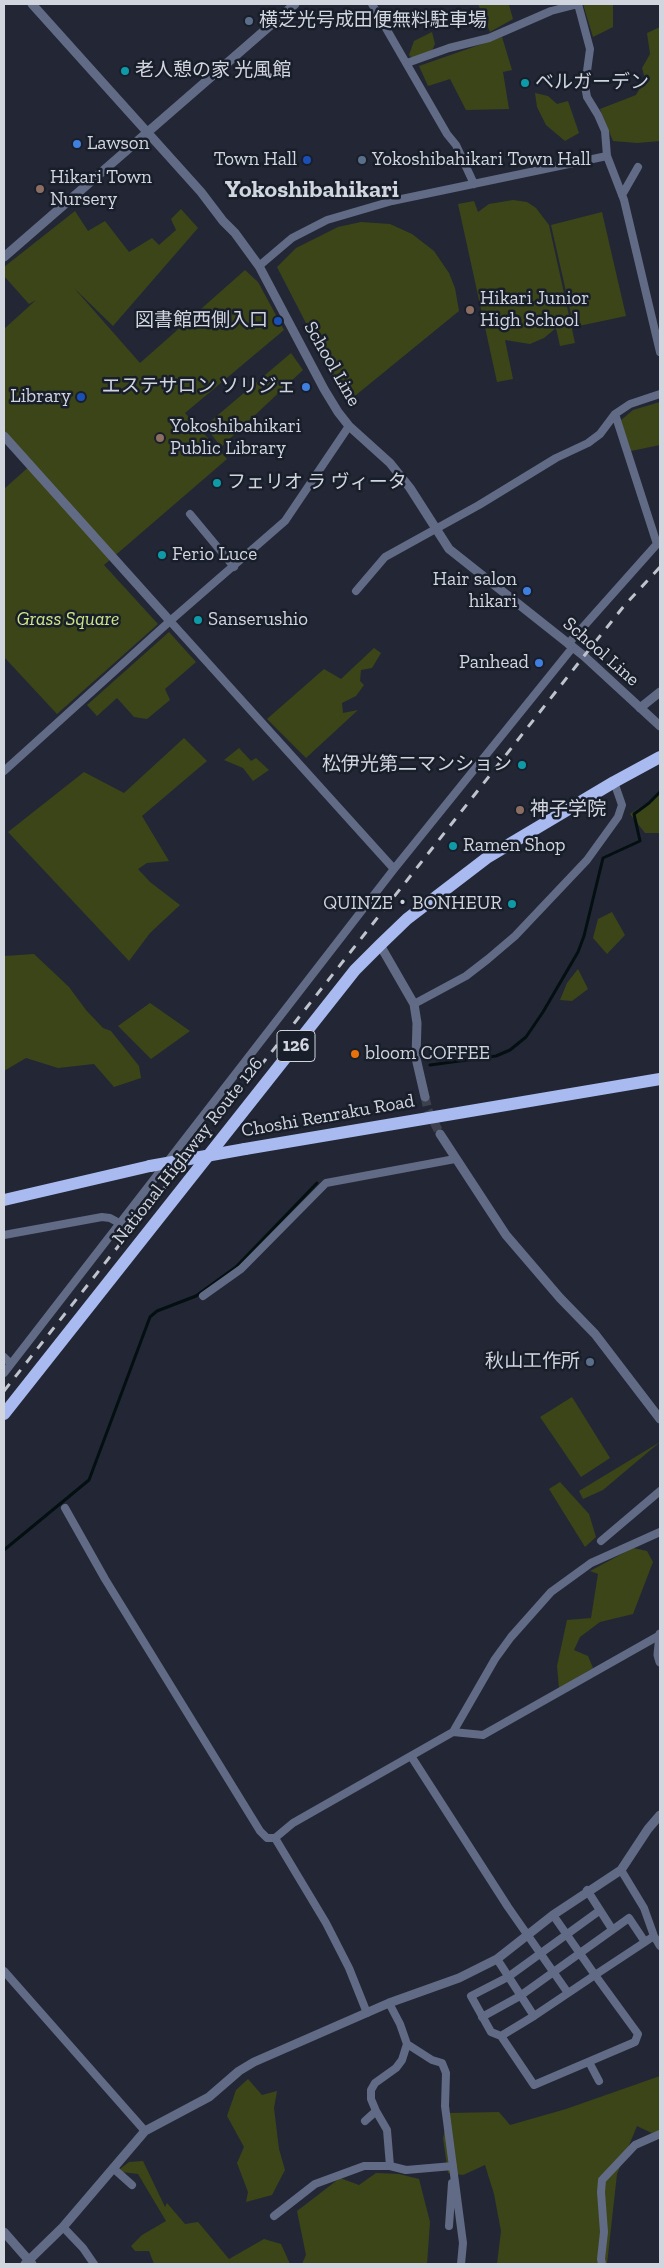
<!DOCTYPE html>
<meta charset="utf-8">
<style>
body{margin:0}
#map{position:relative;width:664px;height:2268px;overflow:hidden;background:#232735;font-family:"Zilla Slab",serif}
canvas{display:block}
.frame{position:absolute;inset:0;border:5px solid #d1d5de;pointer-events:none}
</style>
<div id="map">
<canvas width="664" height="2268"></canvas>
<div class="frame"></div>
</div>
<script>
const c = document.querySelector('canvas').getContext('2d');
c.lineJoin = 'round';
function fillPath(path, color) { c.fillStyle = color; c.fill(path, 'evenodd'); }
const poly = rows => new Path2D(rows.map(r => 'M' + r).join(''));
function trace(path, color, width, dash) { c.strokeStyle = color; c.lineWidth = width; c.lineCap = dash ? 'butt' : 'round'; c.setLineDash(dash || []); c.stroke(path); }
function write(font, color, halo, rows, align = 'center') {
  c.font = font + ' "Zilla Slab","Noto Sans JP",serif'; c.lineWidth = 5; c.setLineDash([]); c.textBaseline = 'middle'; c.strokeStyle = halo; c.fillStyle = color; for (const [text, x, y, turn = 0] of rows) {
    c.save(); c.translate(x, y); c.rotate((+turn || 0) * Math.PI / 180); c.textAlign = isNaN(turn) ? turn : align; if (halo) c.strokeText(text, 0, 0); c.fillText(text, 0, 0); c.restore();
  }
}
const green = poly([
 [478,4,511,4,509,5,513,19,490,32],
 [583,4,613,4,613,27,593,37],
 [660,27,660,141,637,143,613,141,600,109,636,95,645,79,642,68,650,54,647,33],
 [432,32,435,44,431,53,412,58,409,55,414,41],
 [502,37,512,70,503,72,509,109,466,110,450,79,428,86,419,66],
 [535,93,548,96,557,104,568,101,579,133,565,141,546,125,537,107],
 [513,200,527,202,536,208,549,225,575,343,560,346,556,328,544,338,530,344,505,340,513,379,497,382,458,204,474,201,478,212,489,204],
 [181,209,198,228,113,326,74,288,140,363,245,270,258,282,284,330,185,413,227,459,104,565,158,624,57,714,4,657,4,489,32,464,4,433,4,329,36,300,29,304,4,276,4,267,75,211,88,231,105,221,129,252,152,238,159,245,176,230,171,219],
 [602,212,626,316,574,327,551,225],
 [361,222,390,224,412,234,434,251,449,273,455,288,459,311,356,395,342,393,277,267,296,248,338,227],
 [291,353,303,370,221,447,205,426],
 [660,402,660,445,631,451,620,421,633,410],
 [169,632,196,662,165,689,170,700,147,719,134,717,117,698,97,716,87,705],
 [374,648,381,653,372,668,361,670,360,681,364,685,356,696,342,703,343,713,358,710,306,758,267,719,324,669,341,679],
 [184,738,207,761,142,816,169,861,147,863,138,869,150,882,180,905,150,933,129,961,8,832,84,772,124,793],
 [239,748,251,761,256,758,269,770,253,781,243,768,224,760],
 [660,794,660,833,645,833,630,814],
 [612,912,625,935,607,954,593,938,598,919],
 [34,954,69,987,86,1010,103,1028,111,1031,139,1066,141,1078,114,1087,94,1064,58,1068,26,1058,4,1071,4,956],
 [578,969,588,989,572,1001,560,1000,567,983],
 [150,1003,190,1031,151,1059,118,1026],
 [572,1397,610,1458,581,1477,540,1417],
 [660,1442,603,1490,583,1499,579,1491],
 [560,1482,589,1514,596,1537,585,1547,549,1489],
 [633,1548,647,1551,653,1562,633,1614,600,1622,580,1637,574,1650,588,1656,593,1668,559,1688,557,1666,567,1620,591,1618,598,1574,590,1571],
 [660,2076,660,2137,637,2126,617,2174,607,2264,497,2264,501,2231,494,2194,485,2165,463,2175,448,2173,443,2138,449,2113,499,2112,510,2125,566,2109],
 [248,2079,262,2095,277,2091,274,2108,279,2149,285,2170,272,2195,246,2202,248,2192,237,2163,244,2147,227,2116,236,2090],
 [143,2161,165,2207,167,2203,185,2224,198,2222,229,2259,264,2239,281,2244,290,2264,154,2264,149,2251,135,2251,131,2246,142,2235,166,2221,138,2174,122,2172,120,2169,129,2162],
 [376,2173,399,2174,419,2179,430,2222,427,2264,302,2264,306,2255,297,2211,340,2178,359,2185]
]);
const stream = poly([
 [430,1065,496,1056,510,1050,526,1037,543,1012,578,952,584,936,603,858,640,841,634,814,649,803,660,792],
 [4,1550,89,1480,150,1317,157,1311,196,1296,236,1267,317,1183]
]);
const tertiaryTunnel = poly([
 [425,1097,428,1110,440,1134]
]);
const minor = poly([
 [372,4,447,134,456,145,474,184],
 [407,63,449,48,489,38,551,11,578,4,590,49,585,86,587,97,598,115,605,131,607,156,624,200,660,352],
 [622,195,638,167],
 [259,266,292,238,327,220,392,201,607,156],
 [190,514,234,567],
 [356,591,385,557,479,505,556,458,588,443,600,434,615,414,630,404,660,394],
 [170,621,394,869],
 [568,644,657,544,615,414],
 [4,771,170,621,285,521,349,426],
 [414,1004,466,976,488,959,515,936,587,860,618,817,622,805,614,782],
 [4,1235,102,1217,110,1218,121,1224],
 [203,1296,241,1269,326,1183,455,1159],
 [4,1357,11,1364],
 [4,1373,394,869,573,647],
 [65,1508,105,1579,260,1831,267,1838,275,1838,293,1823,453,1732],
 [601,1541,660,1491],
 [660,1635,483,1735,453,1732,495,1659,511,1637,551,1592,591,1563,660,1532],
 [411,1756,508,1907,568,1993],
 [275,1838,326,1923,349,1968,367,2013],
 [621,1870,644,1908,654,1936,660,1946],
 [587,1890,612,1929],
 [553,1915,595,1975,638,2034,635,2042,534,2085,501,2036,534,2016,595,1975,645,1942,654,1936],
 [497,1959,534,2016],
 [4,1971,145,2131],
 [389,2003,400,2024,407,2044,432,2060,442,2063,446,2073,445,2106,463,2243,461,2264],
 [482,2017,520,1996,629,1918,645,1942],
 [501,2036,491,2032,471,1996,508,1977,599,1911],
 [589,2062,599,2081],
 [365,2121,376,2111],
 [390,2166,387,2130,376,2111,371,2099,371,2090,375,2083,396,2068,402,2060,407,2044],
 [113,2168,132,2185],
 [274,2216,315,2184,364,2166,390,2166,406,2170,453,2166],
 [449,2226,452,2183],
 [63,2227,83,2248,94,2264],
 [602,2264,601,2259,604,2232,601,2192,602,2180,635,2145,660,2134]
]);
const tertiary = poly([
 [32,4,201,192,223,221,235,233,259,266,324,389,338,412,349,426,390,463,410,488,449,549,584,656,660,726],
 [4,257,295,4],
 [4,436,170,621],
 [640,708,660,692],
 [380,945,414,1004,417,1023,416,1058,425,1097],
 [440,1134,506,1235,560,1298,595,1334,660,1419],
 [660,1634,658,1655,660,1662],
 [4,2232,32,2264],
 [25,2264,63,2227,145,2131,209,2097,239,2071,254,2062,389,2003,459,1978,497,1959,553,1915,621,1870,648,1829,660,1815]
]);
const trunk = poly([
 [245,1149,660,1079],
 [4,1200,150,1166],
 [4,1414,355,970,380,945,407,919,488,857,614,782,660,757]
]);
const rail = poly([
 [4,1391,584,656,624,606,660,567]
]);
const trunkBridge = poly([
 [150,1166,245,1149]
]);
const markers = [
 [249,21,5,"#5c6f8a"],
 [125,71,5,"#0f9aa8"],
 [525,83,5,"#0f9aa8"],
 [77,144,5,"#3f7fe0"],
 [307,160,5,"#1a4fb4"],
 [362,160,5,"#5c6f8a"],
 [40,189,5,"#8d6e63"],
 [470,310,5,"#8d6e63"],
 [278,321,5,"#1a4fb4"],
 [306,387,5,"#3f7fe0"],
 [81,397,5,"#1a4fb4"],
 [160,438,5,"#8d6e63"],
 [217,483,5,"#0f9aa8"],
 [162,555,5,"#0f9aa8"],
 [527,591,5,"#3f7fe0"],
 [198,620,5,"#0f9aa8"],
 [539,663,5,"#3f7fe0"],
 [522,765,5,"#0f9aa8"],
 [520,810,5,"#8d6e63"],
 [453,846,5,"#0f9aa8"],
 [512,904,5,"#0f9aa8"],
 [355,1054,5,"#e8710a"],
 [590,1362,5,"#5c6f8a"]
];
const shields = [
 [296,1046,38]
];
const shieldNames = [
 ["126",296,1046]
];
const poiNames = [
 ["横芝光号成田便無料駐車場",259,21],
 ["老人憩の家 光風館",135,71],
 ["ベルガーデン",535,83],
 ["Lawson",87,144],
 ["Town Hall",297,160,"right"],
 ["Yokoshibahikari Town Hall",372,160],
 ["Hikari Town",50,178],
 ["Nursery",50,200],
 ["Hikari Junior",480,299],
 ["High School",480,321],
 ["図書館西側入口",268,321,"right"],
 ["エステサロン ソリジェ",296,387,"right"],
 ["Library",71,397,"right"],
 ["Yokoshibahikari",170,427],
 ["Public Library",170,449],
 ["フェリオ ラ ヴィータ",227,483],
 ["Ferio Luce",172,555],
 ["Hair salon",517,580,"right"],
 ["hikari",517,602,"right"],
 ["Sanserushio",208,620],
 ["Panhead",529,663,"right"],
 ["松伊光第二マンション",512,765,"right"],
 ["神子学院",530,810],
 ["Ramen Shop",463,846],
 ["QUINZE・BONHEUR",502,904,"right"],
 ["bloom COFFEE",365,1054],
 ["秋山工作所",580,1362,"right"]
];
const streetNames = [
 ["School Line",332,364,60],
 ["School Line",601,652,41],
 ["Choshi Renraku Road",328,1116,-10],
 ["National Highway Route 126",188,1151,-52]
];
const parkNames = [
 ["Grass Square",68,620]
];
const districtNames = [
 ["Yokoshibahikari",312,190]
];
fillPath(green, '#3c4517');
trace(stream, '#040f11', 3);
trace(tertiaryTunnel, '#3d414e', 9, [9, 4.5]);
trace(minor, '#626b85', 8);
trace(tertiary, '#626b85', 9);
trace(trunk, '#a8baf0', 12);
trace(rail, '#bfc3cd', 3, [9, 9]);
trace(trunkBridge, '#a8baf0', 12);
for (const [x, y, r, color] of markers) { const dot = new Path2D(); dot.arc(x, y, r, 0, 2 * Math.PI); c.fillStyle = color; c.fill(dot); trace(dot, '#191e2b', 2); }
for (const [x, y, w] of shields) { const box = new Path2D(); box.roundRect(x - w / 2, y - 15.5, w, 31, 4); c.fillStyle = '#191e2b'; c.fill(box); trace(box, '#d1d5de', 1); }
write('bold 18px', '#d1d5de', null, shieldNames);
write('19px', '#d1d5de', '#191e2b', poiNames, 'left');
write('19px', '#d1d5de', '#191e2b', streetNames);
write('italic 19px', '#d1e786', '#191e2b', parkNames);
write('bold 24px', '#d1d5de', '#191e2b', districtNames);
</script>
